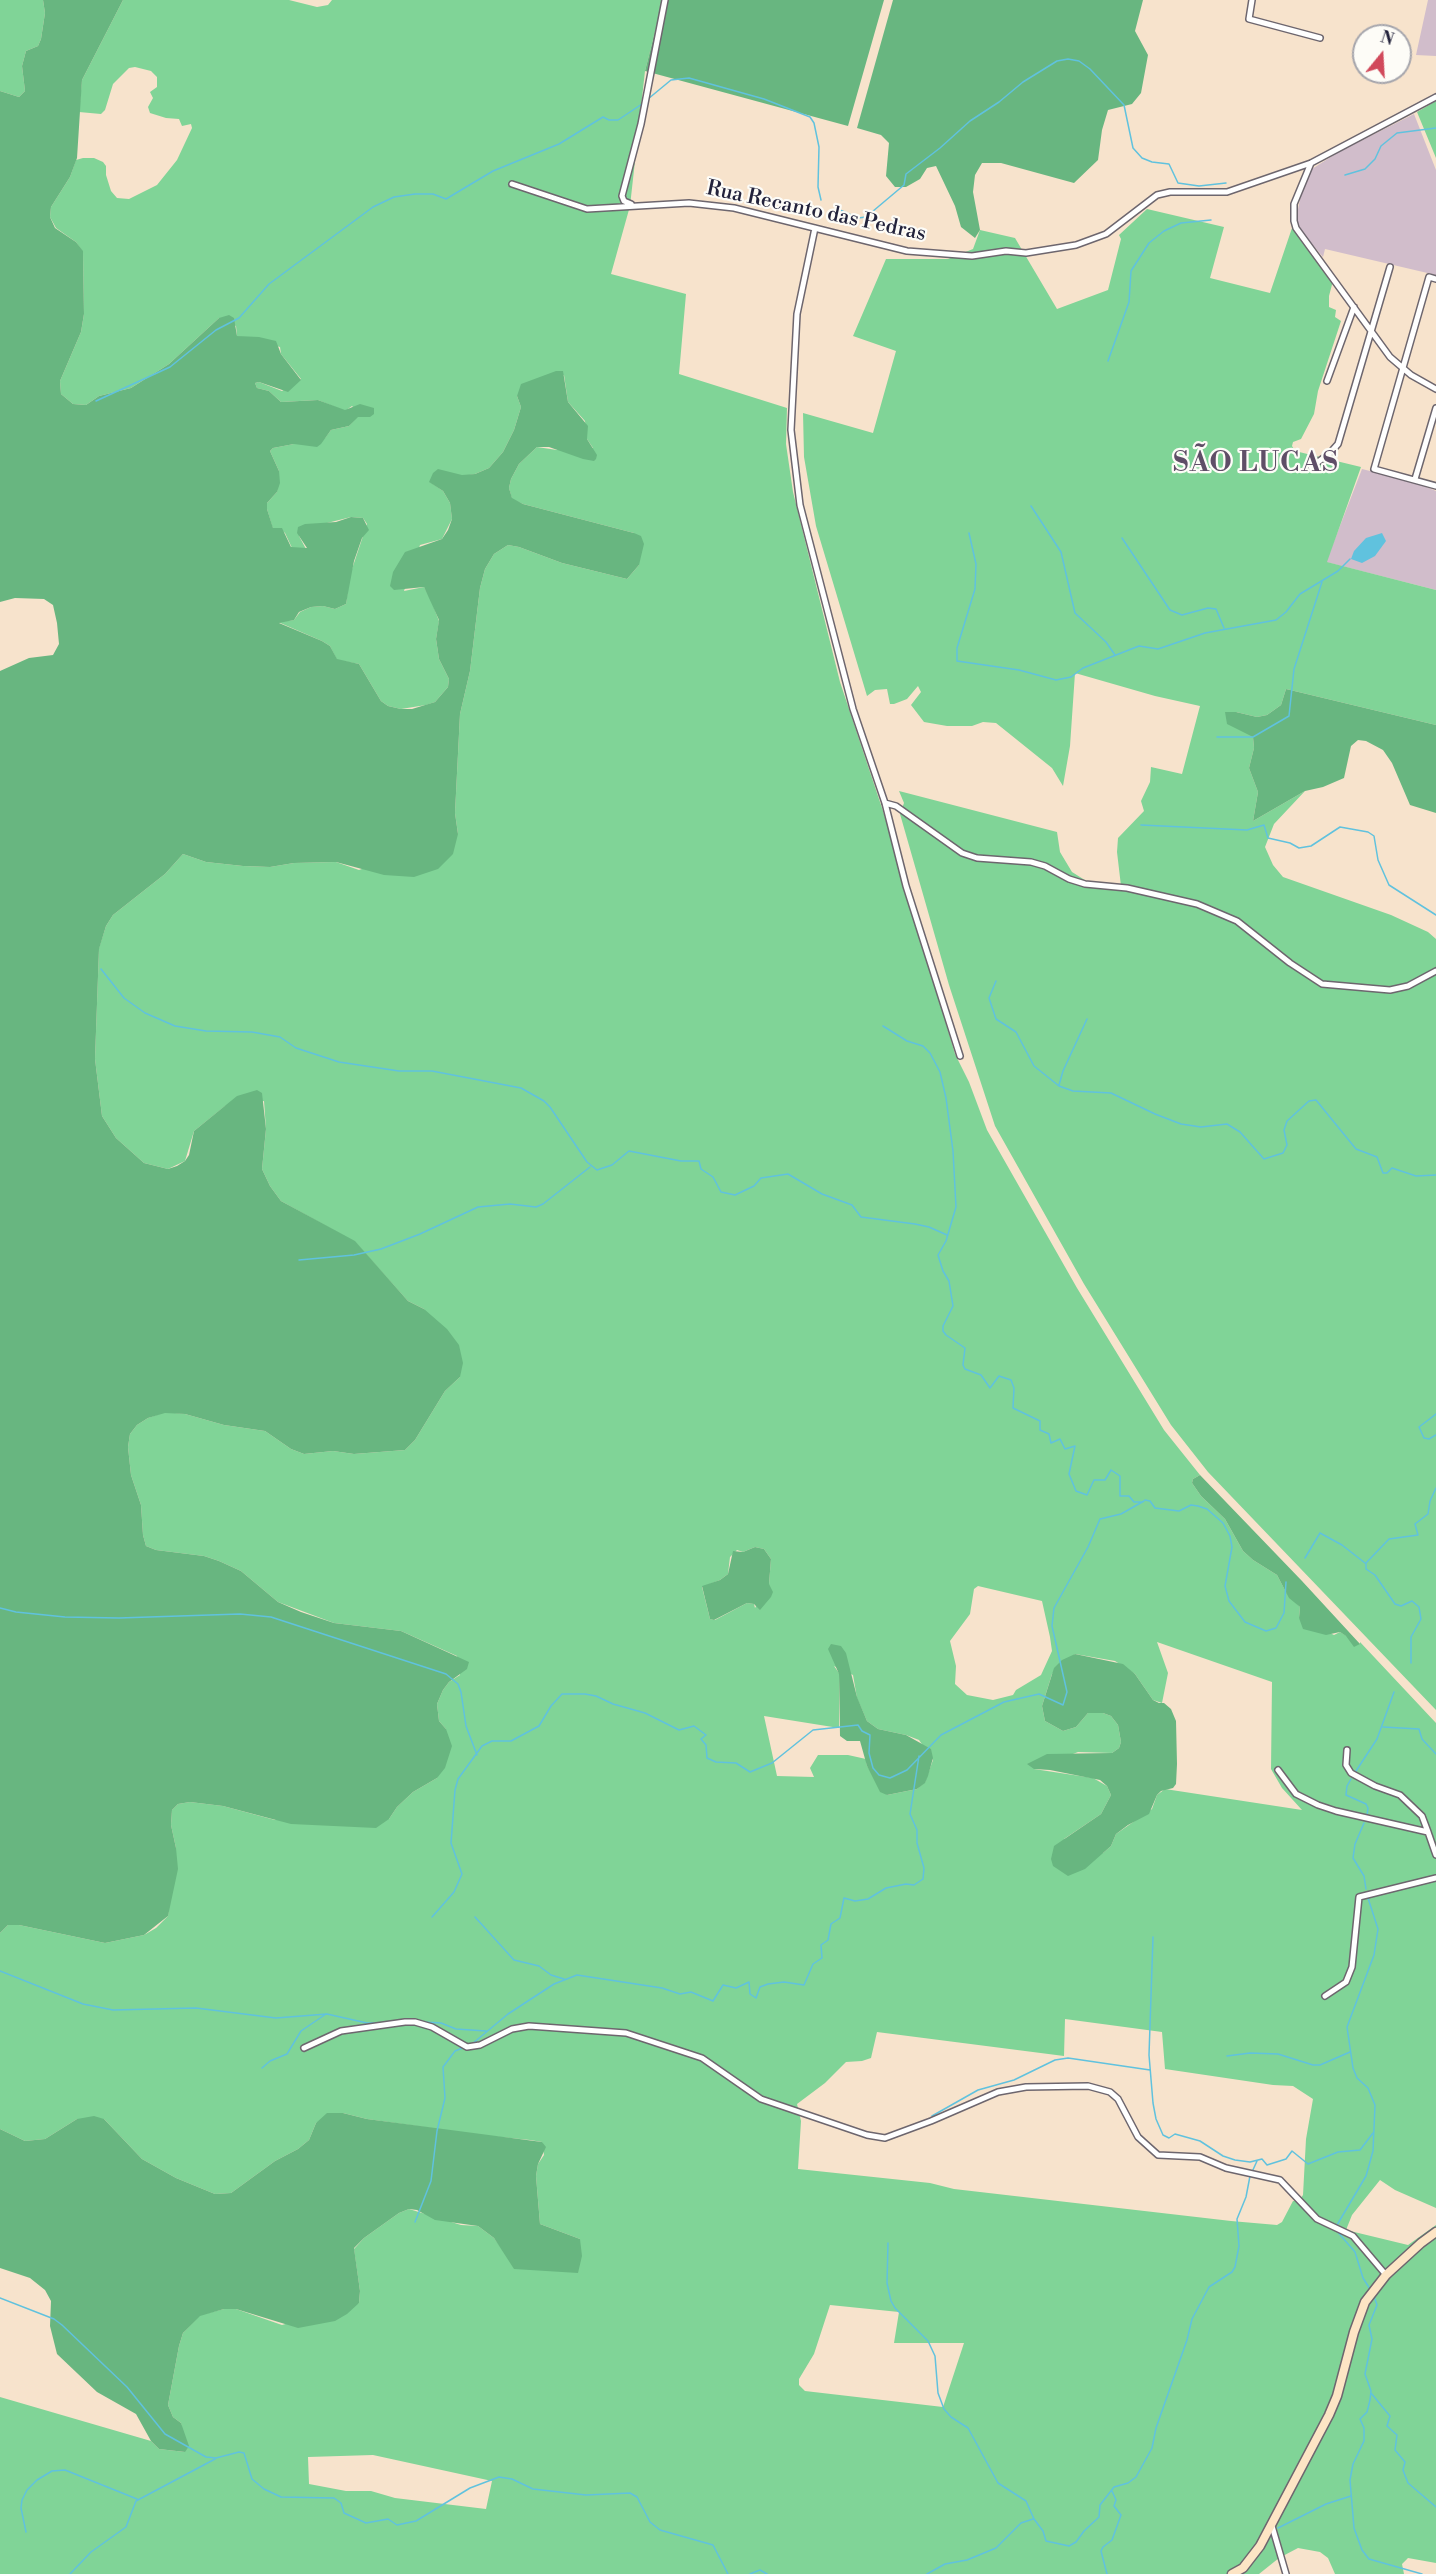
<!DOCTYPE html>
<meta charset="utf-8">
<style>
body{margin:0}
#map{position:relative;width:1436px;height:2574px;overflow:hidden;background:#f7e3cc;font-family:"Libre Bodoni",serif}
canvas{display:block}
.north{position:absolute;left:1352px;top:24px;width:60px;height:60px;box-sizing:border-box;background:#fdfcf7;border:2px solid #a5a5ac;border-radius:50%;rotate:18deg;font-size:16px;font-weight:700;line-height:24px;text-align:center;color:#22223b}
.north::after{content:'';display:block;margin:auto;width:21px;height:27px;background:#d1495b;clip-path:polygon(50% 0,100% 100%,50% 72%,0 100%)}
</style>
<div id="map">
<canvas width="1436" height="2574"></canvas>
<div class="north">N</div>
</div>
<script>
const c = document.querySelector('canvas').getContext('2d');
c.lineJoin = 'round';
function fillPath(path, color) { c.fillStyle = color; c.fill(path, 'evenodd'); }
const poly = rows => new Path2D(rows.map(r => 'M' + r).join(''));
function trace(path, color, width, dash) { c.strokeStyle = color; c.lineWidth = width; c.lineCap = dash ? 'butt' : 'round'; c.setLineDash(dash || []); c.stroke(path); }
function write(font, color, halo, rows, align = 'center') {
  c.font = font + ' "Libre Bodoni",serif'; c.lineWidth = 4.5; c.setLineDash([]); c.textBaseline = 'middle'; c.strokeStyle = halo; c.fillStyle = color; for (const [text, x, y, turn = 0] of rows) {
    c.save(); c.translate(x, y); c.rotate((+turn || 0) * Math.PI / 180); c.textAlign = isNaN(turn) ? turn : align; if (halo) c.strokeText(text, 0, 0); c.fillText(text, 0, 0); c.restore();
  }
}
const industrial = poly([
 [1428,0,1436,0,1436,56,1416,55],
 [1414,114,1436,170,1436,275,1325,249,1323,257,1301,231,1296,219,1303,185,1312,169,1337,153],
 [1362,469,1414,482,1436,491,1436,590,1326,562]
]);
const green = poly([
 [0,0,43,0,45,13,41,39,38,46,26,51,22,66,25,91,19,97,0,91],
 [123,0,289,0,317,7,328,5,332,0,663,0,645,71,630,206,611,274,686,294,679,374,787,408,786,444,793,492,840,682,883,811,955,1054,969,1082,987,1130,1077,1288,1164,1430,1200,1475,1193,1479,1192,1483,1201,1496,1225,1519,1243,1551,1253,1560,1277,1575,1286,1592,1300,1607,1299,1618,1334,1635,1340,1632,1360,1644,1360,1642,1436,1723,1436,2208,1395,2190,1380,2180,1352,2215,1346,2230,1408,2245,1436,2225,1436,2563,1408,2558,1402,2564,1404,2574,1335,2574,1328,2558,1320,2552,1298,2548,1279,2558,1259,2574,0,2574,0,2397,151,2441,159,2449,185,2452,181,2423,173,2417,168,2405,179,2346,183,2333,200,2315,224,2309,236,2309,282,2325,359,2303,360,2291,354,2249,364,2238,399,2213,409,2209,461,2225,478,2226,494,2238,503,2250,580,2239,540,2224,536,2176,538,2164,544,2155,542,2142,530,2140,480,2135,367,2119,343,2113,316,2123,309,2140,298,2149,275,2161,231,2193,215,2194,176,2178,142,2159,104,2119,77,2119,45,2139,25,2141,0,2129,0,1933,8,1925,19,1925,105,1943,144,1935,156,1928,168,1916,176,1848,171,1825,172,1810,178,1804,190,1802,223,1806,275,1820,389,1819,397,1807,413,1792,437,1778,446,1729,439,1721,437,1704,443,1690,449,1682,460,1675,457,1656,401,1631,334,1623,278,1602,241,1571,219,1561,204,1556,156,1550,146,1546,143,1535,141,1505,131,1475,128,1447,130,1434,137,1425,148,1418,165,1412,185,1414,224,1425,265,1431,291,1449,304,1454,333,1451,354,1454,405,1450,415,1440,445,1391,460,1377,424,1309,408,1301,355,1242,281,1201,270,1186,262,1169,266,1129,264,1101,225,1106,194,1131,185,1161,168,1169,144,1163,116,1138,102,1116,95,1059,99,948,106,926,113,915,165,874,183,854,206,862,243,866,270,867,294,863,336,862,359,870,458,834,455,813,460,714,470,671,480,588,485,569,494,554,508,545,519,547,562,563,627,579,639,565,634,533,523,504,512,499,509,488,511,479,519,464,537,447,557,450,593,448,587,439,585,421,568,402,564,375,517,396,521,407,514,430,503,452,489,468,475,474,430,482,443,491,450,503,452,519,442,539,420,545,404,591,424,587,431,600,439,621,436,639,439,659,449,679,448,687,435,702,426,705,401,709,388,706,381,701,359,664,337,660,330,646,322,641,278,622,294,620,300,612,311,607,323,606,335,609,346,604,350,575,367,524,363,518,351,517,323,524,299,536,306,549,292,548,285,533,279,528,273,529,267,509,267,503,277,492,279,471,270,451,273,448,325,438,331,430,349,426,357,417,362,416,352,406,345,411,318,400,281,402,269,391,257,388,255,383,259,382,282,391,301,379,281,354,280,347,237,336,236,326,219,318,169,364,131,388,99,396,86,405,73,404,61,394,60,381,81,332,84,314,83,252,76,242,56,228,50,217,51,207,70,177,76,160,83,158,94,158,103,162,106,166,106,175,111,191,117,198,129,199,157,185,177,160,192,128,191,124,182,126,179,119,166,118,150,113,148,107,153,98,150,92,157,87,157,77,151,71,135,67,129,68,113,84,105,110,101,114,79,112,82,80],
 [755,1547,764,1549,771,1559,769,1584,755,1608,754,1604,747,1603,715,1620,710,1619,702,1587,720,1580,728,1574,730,1557,737,1550,743,1552],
 [978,1586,1042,1601,1050,1637,1052,1651,1041,1675,1016,1690,1013,1695,993,1700,967,1695,955,1684,956,1666,950,1641,970,1614,974,1589],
 [1157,1642,1272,1682,1271,1769,1282,1788,1302,1810,1165,1789,1157,1795,1152,1809,1116,1834,1111,1846,1103,1853,1064,1839,1101,1814,1111,1795,1107,1786,1093,1778,1034,1769,1078,1752,1112,1753,1119,1748,1121,1742,1118,1725,1111,1716,1103,1713,1088,1713,1076,1727,1063,1731,1045,1721,1042,1706,1052,1674,1075,1654,1115,1661,1135,1674,1153,1700,1162,1703,1168,1673],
 [834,1666,853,1675,857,1698,867,1721,878,1729,906,1735,919,1740,933,1760,925,1782,917,1789,887,1795,867,1766,866,1759,848,1755,818,1755,810,1768,814,1777,777,1776,764,1716,839,1728,839,1673],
 [1065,2019,1162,2032,1165,2069,1273,2085,1293,2086,1313,2099,1306,2139,1303,2195,1299,2201,1293,2201,1282,2222,1277,2225,1231,2221,954,2189,930,2183,798,2169,801,2121,797,2104,825,2083,846,2062,862,2061,871,2058,877,2032,1064,2056],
 [830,2305,899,2312,894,2343,964,2343,943,2407,805,2391,799,2385,799,2379,814,2354],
 [373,2455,492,2481,486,2509,395,2498,371,2491,346,2491,309,2484,308,2457],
 [1436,101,1436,158,1417,112],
 [1147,209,1224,227,1210,278,1270,293,1292,228,1334,277,1329,296,1329,307,1336,310,1335,317,1341,321,1318,391,1314,414,1301,439,1293,442,1292,446,1295,451,1361,467,1327,562,1436,590,1436,725,1286,689,1281,705,1267,715,1257,717,1236,712,1253,737,1254,748,1249,768,1258,792,1253,821,1305,791,1274,824,1265,847,1273,865,1283,877,1391,915,1428,932,1436,939,1436,1710,1208,1472,1171,1425,1084,1284,995,1126,949,985,900,814,904,803,899,791,1057,832,1060,852,1072,872,1088,882,1121,886,1117,852,1118,838,1144,811,1141,801,1150,782,1151,767,1182,774,1200,706,1155,696,1075,673,1070,746,1063,786,1052,768,996,723,983,722,972,726,947,726,924,722,911,705,921,692,918,686,907,699,894,704,890,704,887,689,875,690,867,696,816,526,804,457,803,413,873,433,896,351,853,336,886,259,948,259,973,249,980,230,1015,238,1057,309,1108,290,1121,239,1119,235]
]);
const forest = poly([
 [43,0,123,0,82,80,77,158,70,177,51,207,50,217,55,228,76,242,83,251,84,314,81,332,60,381,61,394,73,404,86,405,99,396,131,388,169,364,219,318,229,315,234,318,237,336,259,337,276,341,281,354,301,380,288,392,259,382,255,383,257,388,269,391,281,402,318,400,345,410,360,404,374,408,374,414,370,417,358,417,349,426,331,430,321,444,317,447,294,444,273,448,270,451,279,471,280,483,277,492,267,503,267,509,273,528,282,528,291,547,307,548,297,533,298,527,305,524,336,522,351,517,363,518,369,530,362,538,354,561,346,604,335,609,323,606,311,607,299,612,294,620,279,623,322,641,330,646,337,659,359,664,381,701,388,706,401,709,412,709,435,702,448,687,449,679,439,659,436,639,439,620,424,587,394,590,390,586,393,572,405,552,442,539,448,530,452,519,450,503,443,491,429,482,433,473,438,469,462,475,475,474,489,468,503,452,514,430,521,407,517,396,521,384,556,371,563,371,568,402,588,426,587,439,597,455,596,459,594,461,583,459,549,447,537,447,519,464,511,479,509,488,512,498,523,504,634,533,641,536,644,544,639,565,627,579,562,563,519,547,508,545,494,554,485,569,480,588,470,671,460,714,455,813,458,834,453,854,438,869,414,877,384,875,336,862,294,863,270,867,243,866,206,862,183,854,165,874,113,915,106,926,99,949,95,1059,102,1116,116,1138,144,1163,168,1169,177,1166,185,1161,189,1155,194,1131,237,1096,257,1090,262,1093,266,1129,262,1169,270,1186,281,1201,355,1241,408,1301,424,1309,447,1329,459,1345,463,1363,460,1377,445,1391,415,1440,405,1450,354,1454,333,1451,304,1454,291,1449,265,1431,224,1425,185,1414,165,1413,148,1418,137,1425,130,1434,128,1447,131,1475,141,1505,143,1535,146,1546,156,1550,204,1556,219,1561,241,1571,278,1602,301,1612,334,1623,401,1631,469,1662,467,1669,449,1682,443,1690,437,1704,439,1721,446,1729,452,1746,445,1768,437,1778,413,1792,397,1807,389,1819,376,1828,291,1824,223,1806,190,1802,178,1804,172,1810,171,1825,176,1848,178,1869,168,1916,144,1935,105,1943,19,1925,8,1925,0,1933,0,671,29,658,53,655,59,644,57,623,53,605,44,599,15,598,0,602,0,91,19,97,25,91,22,66,26,51,38,46,41,39,45,13],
 [663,0,884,0,848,126,645,71],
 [893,0,1143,0,1135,31,1148,55,1141,93,1132,104,1108,110,1102,130,1098,160,1074,183,1001,163,982,163,975,175,973,192,980,230,975,238,961,227,955,206,936,166,927,168,920,179,906,187,895,187,886,176,889,143,881,135,857,128],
 [1286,689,1436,725,1436,813,1410,805,1392,763,1383,750,1366,741,1358,740,1351,746,1344,778,1323,787,1305,791,1253,821,1258,792,1249,768,1254,748,1253,737,1227,724,1225,712,1236,712,1257,717,1267,715,1281,705],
 [1200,1475,1302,1581,1360,1644,1354,1647,1346,1636,1340,1632,1326,1635,1303,1629,1299,1618,1300,1607,1289,1598,1277,1575,1253,1560,1243,1551,1225,1519,1201,1496,1192,1483,1193,1479],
 [755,1547,764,1549,771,1559,769,1584,773,1592,771,1597,760,1610,754,1604,747,1603,714,1620,710,1619,702,1586,720,1580,728,1574,733,1551,743,1552],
 [831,1644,841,1646,846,1653,857,1697,867,1721,878,1729,906,1735,931,1749,933,1758,928,1776,925,1783,917,1789,887,1795,880,1792,867,1766,860,1741,847,1741,840,1736,839,1674,828,1649],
 [1075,1654,1123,1664,1135,1674,1153,1700,1159,1703,1164,1703,1171,1709,1176,1721,1177,1764,1176,1784,1173,1788,1161,1791,1157,1795,1149,1814,1128,1825,1116,1834,1111,1846,1085,1869,1068,1876,1053,1866,1051,1859,1054,1846,1101,1814,1111,1795,1107,1786,1100,1780,1050,1770,1034,1769,1027,1764,1047,1754,1112,1753,1119,1748,1121,1742,1118,1725,1111,1716,1103,1713,1088,1713,1076,1727,1063,1731,1045,1721,1042,1706,1054,1668,1062,1660],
 [327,2113,343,2113,367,2119,542,2142,546,2147,538,2164,536,2176,540,2224,580,2239,582,2256,578,2273,514,2269,494,2238,478,2226,435,2220,417,2210,409,2209,399,2213,364,2238,354,2248,360,2291,359,2303,347,2314,335,2321,298,2328,236,2309,224,2309,200,2316,183,2333,179,2346,168,2405,173,2417,181,2423,189,2446,185,2452,159,2449,151,2441,136,2414,97,2392,57,2354,50,2326,51,2301,45,2290,30,2278,0,2268,0,2129,25,2141,45,2139,77,2119,94,2116,104,2119,142,2159,176,2178,215,2194,231,2193,275,2161,298,2149,309,2140,316,2123]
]);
const water = poly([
 [1382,533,1386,541,1375,556,1362,563,1351,559,1354,551,1366,538]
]);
const stream = poly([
 [648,99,671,80,689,78,764,99,810,117,814,123,819,147,818,187,821,200],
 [1345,175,1365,169,1375,159,1381,146,1397,133,1436,128],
 [840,210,858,218,866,217,904,185,906,174,940,148,970,121,999,102,1023,82,1057,61,1068,59,1079,61,1090,69,1124,105,1133,148,1142,158,1152,162,1169,164,1178,183,1199,186,1226,183],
 [1108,361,1129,302,1131,271,1149,243,1164,231,1181,223,1211,220],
 [96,401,170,367,216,330,239,318,269,284,373,207,394,197,415,194,433,194,446,199,493,171,559,144,603,117,609,120,618,120,642,104],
 [1031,506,1061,552,1075,613,1106,642,1115,655],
 [969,533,976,564,975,589,957,648,957,661,1019,670,1056,680,1071,677,1083,668,1139,646,1158,649,1205,633,1276,620,1286,612,1300,594,1338,571,1350,559],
 [1122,538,1170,610,1182,615,1208,608,1216,609,1224,628],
 [1217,737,1253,737,1289,716,1294,669,1322,582],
 [1141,825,1247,830,1264,825,1268,838,1290,843,1299,848,1311,846,1340,827,1368,832,1374,836,1378,860,1389,885,1436,915],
 [101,969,124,998,145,1013,175,1026,206,1031,252,1032,280,1037,296,1048,339,1062,399,1071,432,1071,521,1088,544,1101,550,1107,587,1162,597,1170,612,1165,629,1151,681,1161,699,1161,701,1169,713,1177,721,1192,735,1195,754,1186,761,1178,788,1174,822,1194,852,1205,861,1217,915,1224,929,1227,947,1235],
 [996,981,989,998,996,1019,1016,1032,1034,1066,1059,1086,1073,1091,1111,1093,1155,1114,1181,1124,1201,1127,1227,1124,1240,1132,1264,1159,1283,1153,1287,1145,1284,1130,1287,1121,1309,1101,1316,1100,1356,1149,1377,1157,1383,1173,1387,1173,1392,1168,1416,1176,1436,1175],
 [883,1026,907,1041,923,1046,930,1053,940,1072,946,1098,953,1151,956,1207,946,1241,938,1255,943,1271,949,1281,953,1306,943,1326,943,1331,946,1335,965,1348,963,1365,965,1369,981,1375,990,1388,999,1376,1011,1380,1014,1388,1013,1408,1040,1421,1040,1430,1049,1434,1051,1443,1060,1439,1065,1449,1075,1446,1069,1474,1076,1491,1087,1495,1094,1480,1105,1480,1111,1470,1120,1476,1120,1496,1129,1496,1134,1502,1141,1502],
 [1059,1085,1063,1071,1087,1019],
 [299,1260,354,1255,381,1249,420,1234,478,1207,510,1204,536,1207,543,1204,590,1167],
 [1436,1414,1419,1427,1424,1438,1429,1439,1436,1435],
 [1145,1500,1150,1501,1155,1508,1179,1511,1191,1505,1198,1506,1207,1509,1223,1523,1230,1536,1232,1547,1225,1586,1229,1601,1245,1622,1266,1631,1276,1628,1284,1613,1286,1582],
 [1305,1558,1320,1533,1342,1545,1365,1563],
 [1366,1563,1389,1539,1418,1535,1415,1524,1428,1514,1430,1501,1436,1488],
 [1366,1564,1366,1569,1375,1575,1395,1604,1401,1606,1412,1601,1419,1607,1421,1619,1411,1637,1411,1663],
 [0,1608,16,1612,65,1617,119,1618,240,1614,271,1617,446,1674,458,1684,461,1692,466,1726,477,1755],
 [1383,1727,1419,1729,1422,1739,1436,1754],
 [1356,1771,1377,1739,1394,1692],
 [1351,1779,1347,1786,1346,1795,1366,1804,1368,1808,1367,1815],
 [1364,1823,1355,1844,1353,1858,1364,1876,1366,1889],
 [432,1917,454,1892,462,1874,451,1843,455,1790,458,1779,482,1746,492,1741,511,1741,539,1726,551,1706,562,1694,585,1694,596,1696,613,1704,645,1713,679,1730,694,1726,706,1735,701,1739,706,1745,707,1758,716,1762,736,1763,750,1772,772,1763,813,1730,858,1725,862,1731,870,1735,869,1753,873,1768,879,1775,890,1778,907,1770,941,1735,1004,1702,1039,1694,1063,1705,1067,1692,1052,1626,1054,1608,1088,1547,1100,1519,1121,1514,1144,1501],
 [475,1917,514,1960,539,1966,551,1975,564,1979],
 [1153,1937,1149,2055,1153,2103,1156,2119,1163,2135,1169,2138,1175,2134,1200,2141,1223,2156,1235,2160,1250,2162,1262,2159,1267,2165,1286,2159,1292,2151,1308,2164,1338,2152,1360,2150,1373,2133],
 [0,1971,83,2004,113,2010,196,2008,276,2018,327,2014,367,2023,383,2023],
 [423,2022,441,2023,456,2029,486,2031],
 [472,2044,508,2014,554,1984,577,1975,662,1988,680,1994,691,1992,713,2001,723,1985,736,1988,749,1982,750,1994,756,1998,760,1987,768,1984,784,1982,804,1985,813,1964,822,1958,821,1945,828,1940,831,1924,840,1918,844,1898,855,1901,868,1899,886,1888,906,1884,914,1885,923,1879,924,1868,917,1843,917,1830,910,1814,919,1756],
 [1227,2056,1250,2053,1278,2054,1313,2065,1320,2065,1350,2052],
 [262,2068,270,2061,287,2054,301,2031,326,2014],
 [932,2116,978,2090,1014,2080,1055,2060,1068,2058,1150,2070],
 [1252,2172,1257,2161],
 [415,2222,431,2181,437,2131,445,2098,443,2067,455,2051,465,2047],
 [1337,2225,1366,2176,1373,2151,1375,2105,1368,2088,1357,2078,1353,2068,1347,2027,1374,1955,1378,1929,1368,1898],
 [1336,2230,1355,2252,1363,2278,1370,2289],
 [888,2243,887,2283,891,2301,895,2308,928,2341,935,2356,938,2393,944,2409,951,2417,968,2428,998,2483,1026,2501,1034,2519,1043,2531,1046,2541,1069,2546,1076,2542,1084,2531,1099,2517,1100,2505,1114,2487,1128,2483,1136,2477,1152,2448,1156,2428,1187,2340,1192,2319,1209,2287,1232,2272,1235,2267,1239,2246,1237,2219,1246,2197,1250,2176],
 [1374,2296,1377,2305,1369,2325,1372,2339,1365,2374,1371,2391,1370,2400,1367,2412,1360,2419,1364,2428,1364,2441,1353,2464,1350,2480,1354,2528,1362,2550,1369,2559,1422,2574],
 [0,2298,54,2319,62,2325,127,2387,165,2434,206,2457,216,2458,239,2452,244,2453,252,2479,264,2489,281,2497,334,2498,341,2503,344,2513,366,2523,388,2519,397,2525,416,2521,470,2488,499,2477,512,2479,533,2489,586,2495,630,2493,637,2497,650,2522,660,2530,713,2545,728,2574],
 [1371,2393,1390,2416,1387,2426,1397,2435,1395,2450,1405,2462,1403,2470,1408,2483,1436,2507],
 [1278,2528,1326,2504,1351,2496],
 [26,2532,21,2508,22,2500,27,2490,37,2480,52,2471,65,2470,137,2499],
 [70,2574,91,2552,126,2527,136,2501,215,2459],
 [750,2574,760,2570,767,2574],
 [927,2574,945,2564,967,2560,996,2548,1021,2523,1033,2519],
 [1107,2574,1101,2551,1103,2547,1112,2540,1121,2515,1114,2506,1116,2500,1112,2491]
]);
const street = poly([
 [1252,0,1249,19,1320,38],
 [1311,163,1294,204,1294,221,1296,228,1390,357,1411,375,1436,389],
 [512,184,587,209,689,203,734,208,907,251,972,256,1006,251,1026,253,1076,245,1106,234,1157,195,1170,192,1227,192,1311,163,1436,97],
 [631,204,624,201,622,196,641,124,665,0],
 [815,228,797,314,791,430,800,505,853,709,885,803,906,886,960,1056],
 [1436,279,1429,277,1374,469,1436,486],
 [1327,381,1354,307],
 [1311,467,1329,454,1338,444,1390,267],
 [1415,479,1436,408],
 [885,803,896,806,962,853,977,858,1031,862,1045,866,1069,879,1085,884,1127,888,1197,904,1237,921,1290,963,1322,984,1390,990,1408,986,1436,971],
 [1347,1750,1346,1765,1351,1773,1375,1786,1400,1795,1422,1816,1428,1832],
 [1278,1770,1296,1794,1318,1805,1336,1811,1428,1832,1436,1855],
 [1325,1996,1346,1982,1352,1967,1359,1897,1436,1878],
 [304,2048,341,2031,405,2022,415,2022,432,2027,467,2047,480,2045,512,2029,529,2026,626,2033,702,2058,761,2099,867,2135,885,2138,931,2121,998,2092,1026,2087,1088,2086,1110,2092,1118,2099,1138,2137,1158,2155,1200,2157,1226,2168,1280,2180,1317,2219,1353,2236,1386,2275],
 [1272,2526,1286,2574]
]);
const secondary = poly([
 [1232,2574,1243,2568,1260,2546,1329,2415,1337,2396,1354,2332,1365,2302,1386,2275,1421,2243,1436,2232]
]);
const streetNames = [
 ["Rua Recanto das Pedras",816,212,12]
];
const districtNames = [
 ["SÃO LUCAS",1256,465]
];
fillPath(industrial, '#d1bdcb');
fillPath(green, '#80d497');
fillPath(forest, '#68b680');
fillPath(water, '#60c2de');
trace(stream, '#60c2de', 1.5);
trace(street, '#6d666e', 8);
trace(secondary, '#6d666e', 11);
trace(street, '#fff', 5);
trace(secondary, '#fde5c5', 8);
write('21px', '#22223b', '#fdfcf7', streetNames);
c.letterSpacing = '1.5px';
write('bold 27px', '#5f4e67', '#fdfcf7', districtNames);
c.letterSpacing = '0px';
</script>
